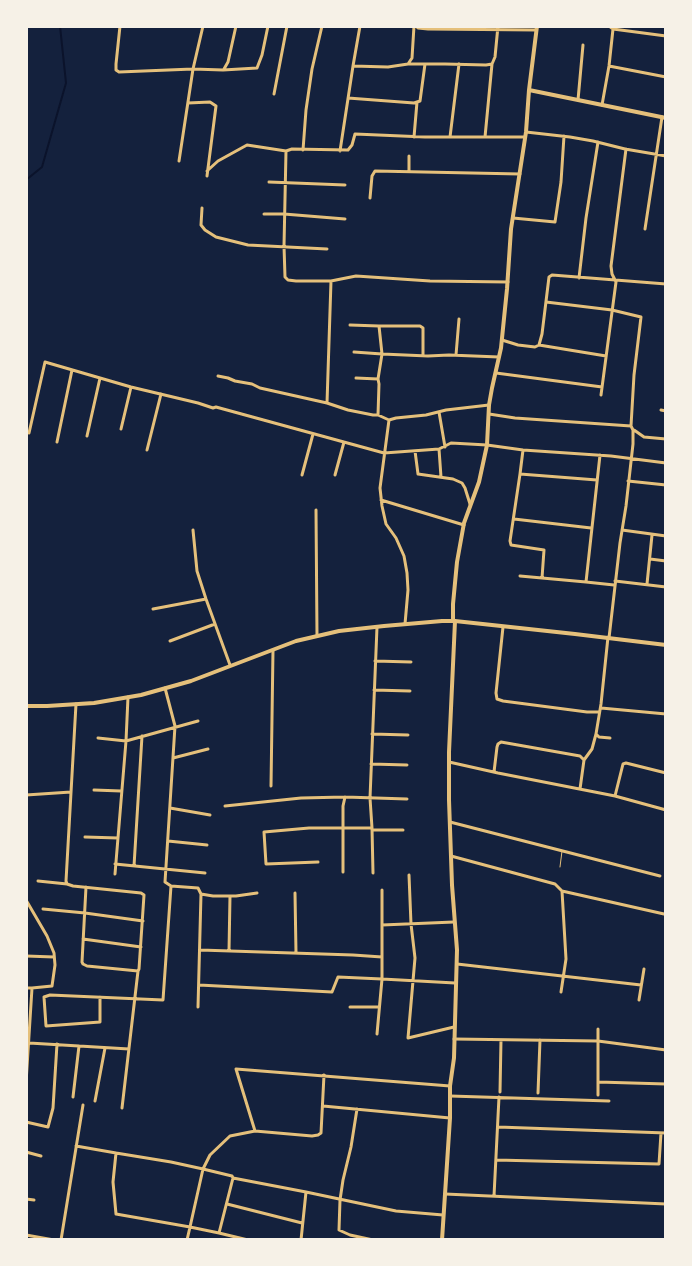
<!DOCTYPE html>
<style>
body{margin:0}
#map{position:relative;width:692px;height:1266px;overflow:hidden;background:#14213d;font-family:"Fira Sans Condensed",sans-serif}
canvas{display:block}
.frame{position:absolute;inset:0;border:28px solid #f6f1e7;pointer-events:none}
</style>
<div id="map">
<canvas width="692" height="1266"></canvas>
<div class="frame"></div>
</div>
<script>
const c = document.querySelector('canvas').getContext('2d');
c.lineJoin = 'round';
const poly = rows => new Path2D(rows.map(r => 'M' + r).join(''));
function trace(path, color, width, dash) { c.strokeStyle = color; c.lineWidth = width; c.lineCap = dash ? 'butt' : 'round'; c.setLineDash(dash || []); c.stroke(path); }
const stream = poly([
 [26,180,42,167,66,83,60,26]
]);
const service = poly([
 [560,867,562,851]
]);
const minor = poly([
 [120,26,116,64,116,70,119,72,193,69,223,70,257,68,262,55,268,26],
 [416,26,418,28,428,29,536,30],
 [613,29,666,36],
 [408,64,445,64,486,65,492,64,495,57,498,26],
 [353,66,388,67,408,64,412,58,414,26],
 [609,66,666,77],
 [224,69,228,62,236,26],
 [274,94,287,26],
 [348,98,414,103,420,101,425,64],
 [578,100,583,45],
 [188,103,210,102,216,106,207,176],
 [602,105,609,66,613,29,609,26],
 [526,132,570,137,593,141,625,149,666,156],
 [414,137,417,102],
 [450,137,459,64],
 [485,137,492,64],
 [303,150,306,110,312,69,322,26],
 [340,151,353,66,360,26],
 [179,161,193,69,203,26],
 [207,171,218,161,247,145,286,151],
 [409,171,409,156],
 [269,182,345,185],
 [370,198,372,176,375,171,520,174],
 [202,208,201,225,205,230,216,237,248,245,327,249],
 [264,214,284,214,345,219],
 [513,218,555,222,561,182,564,136],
 [645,229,662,117],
 [579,278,586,218,598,142],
 [508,282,430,281,356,276,331,281,296,281,288,280,285,277,284,246,286,151,292,149,348,150,352,145,355,134,425,137,525,137],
 [546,302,612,310,641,317,634,375,631,426,633,430,633,444,626,506,620,543,609,638],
 [350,325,379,326,382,354,428,356,449,355,499,357],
 [379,326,420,326,423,328,423,355],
 [502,340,518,345,535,347,539,345,542,334,549,277,552,275,666,284],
 [539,345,606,356],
 [354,352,382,354,378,379,379,384,378,415],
 [456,355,459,319],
 [496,373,602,387],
 [218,376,228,378,235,381,252,384,260,388,327,403,348,410,373,415,378,415,389,420],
 [356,378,378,379],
 [601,395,616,282,612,274,611,266,626,149],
 [327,403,331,281],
 [661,410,666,411],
 [439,412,445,447],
 [489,414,515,418,631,426],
 [121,429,131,387],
 [634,430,644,437,666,439],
 [29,433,45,362,131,387,198,403,213,408,216,407,384,453,439,449,451,443,487,445,523,450,611,456,666,463],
 [87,436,100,378],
 [57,442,72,370],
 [439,449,441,477],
 [147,450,161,394],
 [415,451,418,474,453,479,462,483,465,488,470,504],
 [600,455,586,582,614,585],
 [520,474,523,450],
 [302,475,313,434],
 [335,475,344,442],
 [628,481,666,485],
 [381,500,464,525],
 [316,510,317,636],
 [514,519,591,528],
 [193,530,197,571,206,599,230,665],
 [622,530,666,536],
 [650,559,666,561],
 [520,576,586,582],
 [542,578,544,550,511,545,510,541,520,474,597,480],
 [615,581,666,587],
 [647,584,652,535],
 [153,609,206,599],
 [405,624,408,590,407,573,404,556,396,538,386,524,382,506,380,488,389,420,396,418,426,415,446,410,489,405],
 [503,627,496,693,497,699,503,701,587,712,599,712],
 [608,637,601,704,596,734,599,737,610,738],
 [170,641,215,624],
 [375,661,411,662],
 [374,690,410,691],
 [76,704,66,881,67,884,73,886,141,893,144,895,139,969,138,971,87,966,83,964,82,962,86,887],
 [601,708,666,714],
 [372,734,408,735],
 [98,738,126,741,198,721],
 [173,758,208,749],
 [449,762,498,773,615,796,623,764,626,763,666,773],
 [371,764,407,765],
 [494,772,497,747,498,744,501,742,580,756,584,760],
 [271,786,273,650],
 [580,789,584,760,592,749,596,734],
 [94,790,121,791],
 [26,795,71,792],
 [615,796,666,810],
 [225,806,301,798,345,797,407,799],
 [170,808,210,815],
 [450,822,660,876],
 [372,830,403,830],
 [85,837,118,838],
 [168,841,207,845],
 [451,856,555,884,562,891,664,914],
 [318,862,266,864,264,832,309,828,372,828],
 [115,864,205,873],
 [134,866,142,736],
 [343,872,343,806,345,797],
 [373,873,372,828,370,798,377,627],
 [115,874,126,741,128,697],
 [409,875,411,924,415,958,408,1038,454,1027],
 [38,881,67,884],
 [171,886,198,888,201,894,213,896,236,896,257,893],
 [382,890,382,925],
 [295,893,296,953],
 [26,900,47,936,54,953,55,965,52,986,32,988,26,1083],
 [43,909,85,913,143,921],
 [454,922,382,925,382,979,455,983],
 [83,939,141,947],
 [200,950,353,955,382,957],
 [229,951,230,896],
 [26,956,54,957],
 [457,964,641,985],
 [199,985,332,992,338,977,382,979,377,1034],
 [26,988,32,988],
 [561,992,566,959,562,891],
 [100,997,100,1022,46,1026,44,997,50,995,163,1000,171,886,165,882,175,726,165,688],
 [639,1000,644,969],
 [198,1007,201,894],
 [350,1007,379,1007],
 [454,1039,598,1041,666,1050],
 [29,1043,129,1049],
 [598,1082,666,1084],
 [500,1092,501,1040],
 [538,1093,540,1040],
 [598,1095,598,1029],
 [450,1096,609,1101],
 [73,1097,79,1046],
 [95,1101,105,1048],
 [323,1106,450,1118],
 [122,1108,138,971],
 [357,1109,351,1147,343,1180,340,1200,339,1230,350,1235,373,1240],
 [26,1122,48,1127,53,1108,57,1044],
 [498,1127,666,1133],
 [255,1131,236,1069,450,1086],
 [76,1146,116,1153],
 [26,1152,41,1156],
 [496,1160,659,1164,661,1133],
 [233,1178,306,1192],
 [445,1194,666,1204],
 [494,1196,499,1097],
 [26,1199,34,1200],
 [227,1204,302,1223],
 [26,1235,54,1240],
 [61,1240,83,1105],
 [187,1240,190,1227,203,1169,171,1162,116,1153,113,1182,116,1214,190,1227,219,1233],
 [248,1240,219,1233,233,1178,232,1176,203,1169,210,1155,230,1136,255,1131,312,1136,318,1135,321,1133,324,1075],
 [301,1240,306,1192,396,1211,443,1215]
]);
const tertiary = poly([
 [529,90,666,118],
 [453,621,453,604,457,562,464,523,479,482,487,445,489,405,492,388,501,348,507,289,511,229,526,132,529,90,537,26],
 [26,706,47,706,94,703,141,695,191,681,296,641,339,631,384,626,442,621,455,621,575,634,666,645],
 [442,1240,450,1118,450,1086,454,1058,457,950,452,885,449,800,449,752,455,621]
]);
trace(stream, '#0b132b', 2);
trace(service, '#e5c07b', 1);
trace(minor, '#e5c07b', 3);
trace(tertiary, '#e5c07b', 4);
</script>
